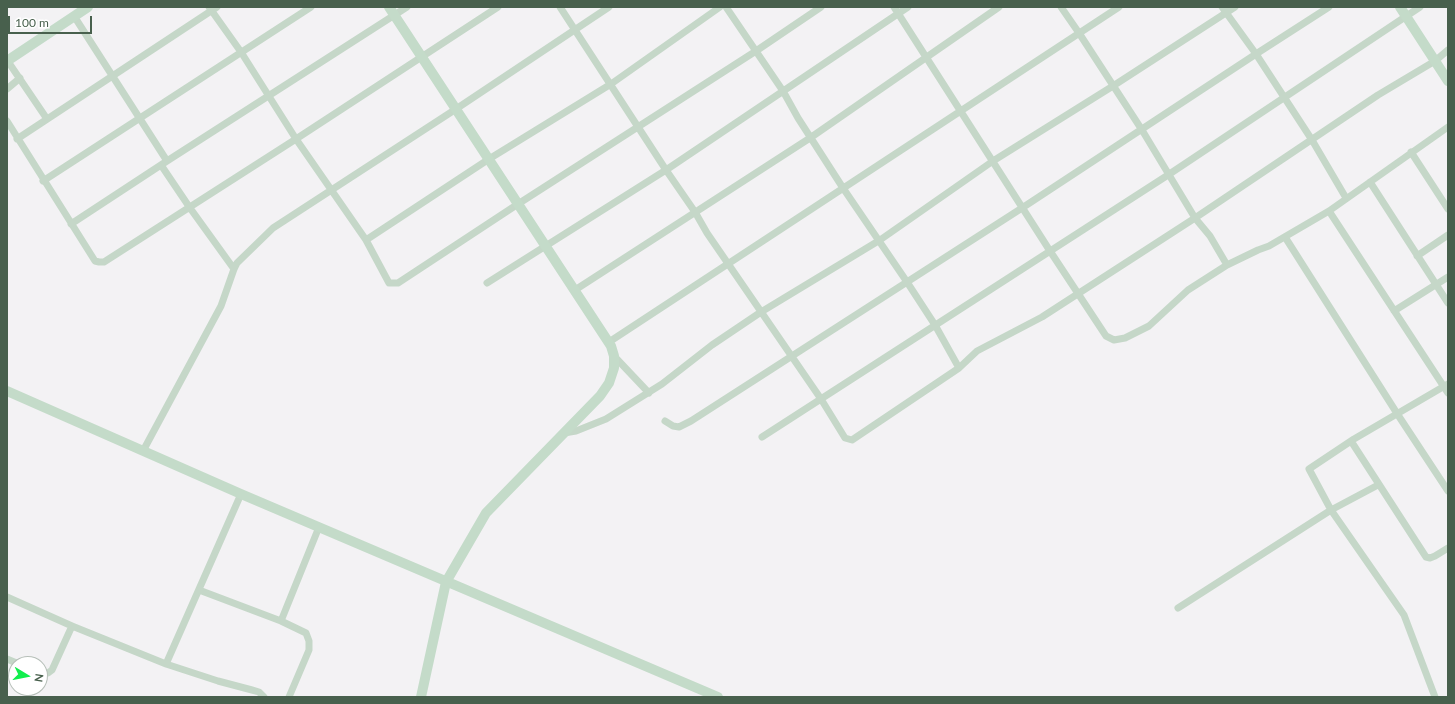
<!DOCTYPE html>
<style>
body{margin:0}
#map{position:relative;width:1455px;height:704px;overflow:hidden;background:#f3f2f4;font-family:Lato,sans-serif}
canvas{display:block}
.frame{position:absolute;inset:0;border:8px solid #48604d;pointer-events:none}
.north{position:absolute;left:8px;top:656px;width:40px;height:40px;box-sizing:border-box;background:#fff;border:1px solid #b6bfb8;border-radius:50%;rotate:100deg;font-size:11px;font-weight:700;line-height:16px;text-align:center;color:#48604d}
.north::after{content:'';display:block;margin:auto;width:14px;height:18px;background:#11ee4d;clip-path:polygon(50% 0,100% 100%,50% 72%,0 100%)}
.scale{position:absolute;left:8px;top:16px;width:84px;height:18px;box-sizing:border-box;border:2px solid #48604d;border-top:0;padding-left:5px;font-size:12px;line-height:14px;white-space:nowrap;color:#48604d;-webkit-text-stroke:3px #fff;paint-order:stroke}
</style>
<div id="map">
<canvas width="1455" height="704"></canvas>
<div class="frame"></div>
<div class="north">N</div>
<div class="scale">100 m</div>
</div>
<script>
const c = document.querySelector('canvas').getContext('2d');
c.lineJoin = 'round';
const poly = rows => new Path2D(rows.map(r => 'M' + r).join(''));
function trace(path, color, width, dash) { c.strokeStyle = color; c.lineWidth = width; c.lineCap = dash ? 'butt' : 'round'; c.setLineDash(dash || []); c.stroke(path); }
const street = poly([
 [209,7,241,52,296,139,366,240,389,283,398,283,518,204,756,51,821,7],
 [560,7,666,170,695,212,707,233,821,399,845,438,852,440,959,368,977,351,1042,317,1195,218,1378,95,1435,61,1448,50],
 [726,7,783,91,798,118,843,188,907,282,935,325,959,368],
 [894,7,1050,251,1106,336,1114,340,1125,338,1149,326,1188,290,1227,265],
 [1061,7,1079,33,1142,130,1195,218,1210,236,1227,265,1258,250,1269,246,1329,211,1448,127],
 [1222,7,1256,54,1312,140,1346,198],
 [74,16,167,161],
 [7,60,47,119],
 [7,89,20,78],
 [7,121,95,261,99,262,104,262,296,139,498,7],
 [17,139,217,7],
 [1411,152,1448,209],
 [161,165,190,208,234,269],
 [43,181,311,7],
 [1370,182,1448,303],
 [1329,211,1448,393],
 [71,224,167,161,407,7],
 [1285,237,1398,415,1448,491],
 [366,240,489,159,611,84,720,7],
 [1417,256,1448,235],
 [487,283,666,170,908,7],
 [575,290,810,138,999,7],
 [1394,311,1448,277],
 [609,342,1119,7],
 [614,356,649,393],
 [665,421,673,426,679,427,691,421,1022,208,1256,54,1329,7],
 [564,433,576,431,606,419,662,384,712,345,761,312,880,240,993,161,1113,86,1235,7],
 [762,437,1168,175,1420,7],
 [1351,441,1426,557,1430,558,1435,556,1448,548],
 [143,451,221,306,234,269,237,263,273,228,456,109,609,7],
 [1378,485,1331,510,1309,469,1354,439,1448,384],
 [199,590,281,621,306,633,309,641,309,650,289,697],
 [7,597,72,626,166,664,218,681,252,690,259,692,264,697],
 [1178,608,1331,510,1404,615,1435,697],
 [281,621,319,527],
 [7,659,19,664],
 [166,664,241,494],
 [40,673,48,673,52,670,72,626]
]);
const secondary = poly([
 [389,7,611,346,614,356,614,368,609,383,600,396,486,513,446,582,421,697],
 [1400,7,1448,81],
 [7,61,88,7],
 [7,391,241,494,718,697]
]);
trace(street, '#c5d7c8', 7);
trace(secondary, '#c4dbc9', 10);
</script>
